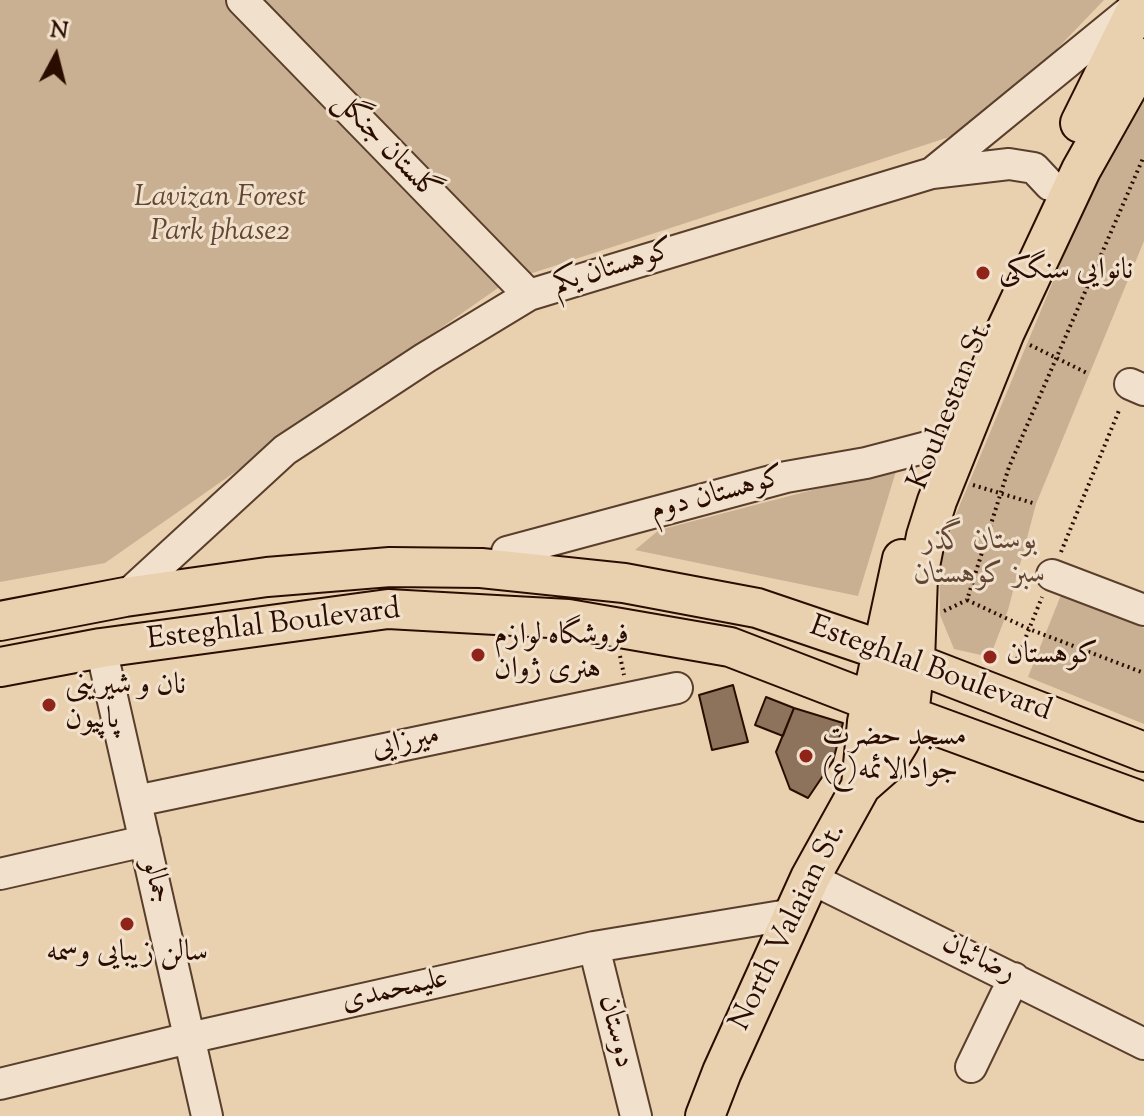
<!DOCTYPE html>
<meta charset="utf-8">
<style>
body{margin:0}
#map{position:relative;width:1144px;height:1116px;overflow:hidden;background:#e9d1b0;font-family:"Sorts Mill Goudy",serif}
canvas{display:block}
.north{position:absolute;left:16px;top:16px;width:80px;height:80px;-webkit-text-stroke:6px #f1e1cc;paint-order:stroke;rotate:7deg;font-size:22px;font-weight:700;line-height:32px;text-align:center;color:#2b0d00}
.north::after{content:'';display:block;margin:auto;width:28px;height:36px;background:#2b0d00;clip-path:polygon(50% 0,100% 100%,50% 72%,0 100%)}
</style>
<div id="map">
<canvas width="1144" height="1116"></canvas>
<div class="north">N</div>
</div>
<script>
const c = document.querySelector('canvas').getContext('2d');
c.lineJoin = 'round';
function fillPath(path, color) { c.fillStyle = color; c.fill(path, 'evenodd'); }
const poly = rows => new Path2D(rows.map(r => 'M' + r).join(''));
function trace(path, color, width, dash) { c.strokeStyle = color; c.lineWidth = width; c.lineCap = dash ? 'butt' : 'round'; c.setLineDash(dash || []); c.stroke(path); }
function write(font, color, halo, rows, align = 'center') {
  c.font = font + ' "Sorts Mill Goudy",Amiri,serif'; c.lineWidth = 6; c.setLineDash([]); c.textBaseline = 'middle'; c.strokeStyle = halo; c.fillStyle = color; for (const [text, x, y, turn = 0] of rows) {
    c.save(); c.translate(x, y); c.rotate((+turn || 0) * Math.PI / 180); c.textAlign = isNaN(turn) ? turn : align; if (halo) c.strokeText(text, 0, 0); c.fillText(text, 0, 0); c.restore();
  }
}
const green = poly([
 [0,0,1104,0,983,126,508,281,105,563,0,582],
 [1144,93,1144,241,1036,504,1008,610,990,657,954,649,940,615,939,555,1079,219,1131,111],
 [897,468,858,596,635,550,659,530],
 [1061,595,1144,628,1144,724,1028,677]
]);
const building = poly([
 [733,685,748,742,712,750,699,695,733,685],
 [766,697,794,708,783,736,755,725,766,697],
 [794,708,843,723,833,761,808,798,790,789,776,752,794,708]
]);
const path = poly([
 [1030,345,1089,374],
 [973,485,1036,504],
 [1061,552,1120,408],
 [967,600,1029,629,1144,673],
 [944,611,967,600,1009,467,1144,156],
 [620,656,624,675],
 [1017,659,1042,597]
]);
const minor = poly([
 [242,0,529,295],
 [932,173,1009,164,1034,168,1050,185],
 [1130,384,1144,390],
 [507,552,786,477,866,463,931,446],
 [1052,575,1144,610],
 [125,597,285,450,425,358,529,295,932,173,1135,7],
 [101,648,207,1116],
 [136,801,677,688],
 [0,874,145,841],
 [810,878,1144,1044],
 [594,947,636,1116],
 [971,1067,1014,978],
 [0,1084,189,1038,594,947,794,914]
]);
const major = poly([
 [1080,123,1141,0],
 [0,621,125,597,267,577,390,567,481,568,624,583,757,608,881,650,1144,752],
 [0,667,101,648,388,609,568,619,730,647,909,716,1144,802],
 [861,786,867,722,902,559],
 [705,1116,722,1072,810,878,861,786,886,764,900,741,909,716,915,662,918,576,926,536,937,501,1005,332,1081,170,1144,58]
]);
const markers = [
 [983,273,8,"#8f2418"],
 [478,655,8,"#8f2418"],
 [990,657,8,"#8f2418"],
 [49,705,8,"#8f2418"],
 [806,756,8,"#8f2418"],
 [127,924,8,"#8f2418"]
];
const streetNames = [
 ["گلستان جنگل",385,148,46],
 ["کوهستان یکم",614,269,-17],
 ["Kouhestan St.",953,405,-68],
 ["کوهستان دوم",718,496,-15],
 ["Esteghlal Boulevard",274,627,-7],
 ["Esteghlal Boulevard",930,671,20],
 ["میرزایی",406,744,-12],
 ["جمالو",154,882,77],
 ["North Valaian St.",790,928,-64],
 ["رضائیان",978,960,26],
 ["علیمحمدی",395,992,-13],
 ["دوستان",614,1032,76]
];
const parkNames = [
 ["Lavizan Forest",220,200],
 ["Park phase2",220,234],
 ["بوستان گذر",980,543],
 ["سبز کوهستان",980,577]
];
const poiNames = [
 ["نانوایی سنگکی",999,273],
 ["فروشگاه لوازم",494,638],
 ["هنری ژوان",494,672],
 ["کوهستان",1006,657],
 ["نان و شیرینی",65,688],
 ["پاپیون",65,722],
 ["مسجد حضرت",822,739],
 ["جوادالائمه(ع)",822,773],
 ["سالن زیبایی وسمه",127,955,"center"]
];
fillPath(green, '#c9b092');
fillPath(building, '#8e735c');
trace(building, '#2b0d00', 2);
trace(minor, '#5a3e2c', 34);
trace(major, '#2b0d00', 42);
trace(path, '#2b0d00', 4, [2, 4]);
trace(minor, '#f1e1cc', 30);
trace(major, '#e9d1b0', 38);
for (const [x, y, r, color] of markers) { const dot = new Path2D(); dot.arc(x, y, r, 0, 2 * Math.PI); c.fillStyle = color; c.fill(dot); trace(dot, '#f1e1cc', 3); }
write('30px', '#2b0d00', '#f1e1cc', streetNames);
write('italic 30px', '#624633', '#f1e1cc', parkNames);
write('30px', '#2b0d00', '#f1e1cc', poiNames, 'left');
</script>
